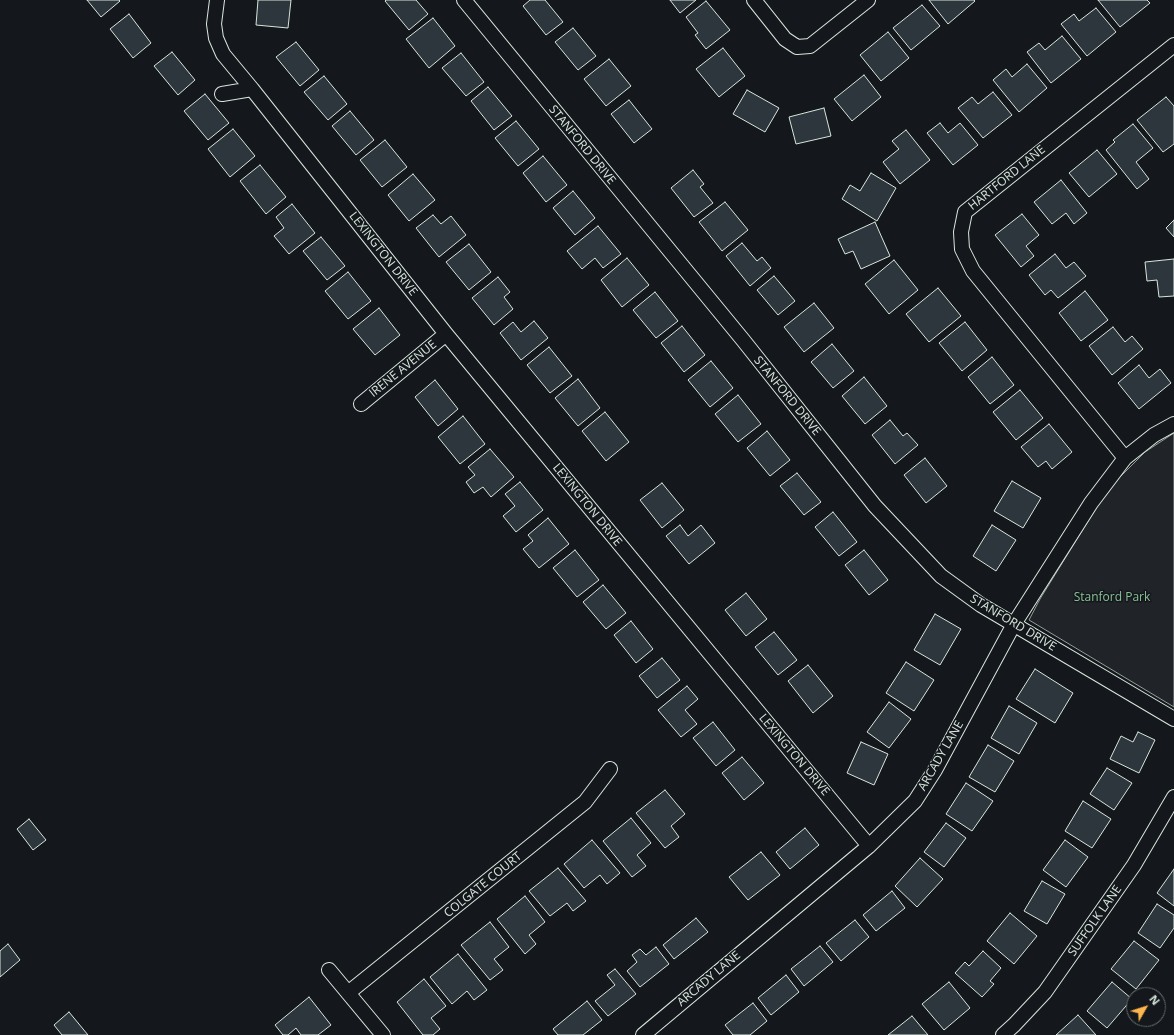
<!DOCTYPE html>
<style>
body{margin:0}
#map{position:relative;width:1174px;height:1035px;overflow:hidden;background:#14181c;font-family:"Open Sans",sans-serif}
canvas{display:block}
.north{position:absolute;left:1126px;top:987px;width:40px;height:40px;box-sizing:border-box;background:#14181c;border:1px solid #626a69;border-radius:50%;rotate:51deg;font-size:11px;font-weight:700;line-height:16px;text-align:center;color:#d8e6dc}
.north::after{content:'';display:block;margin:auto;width:14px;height:18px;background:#ffb74d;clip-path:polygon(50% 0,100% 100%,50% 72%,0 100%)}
</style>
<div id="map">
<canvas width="1174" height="1035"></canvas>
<div class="north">N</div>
</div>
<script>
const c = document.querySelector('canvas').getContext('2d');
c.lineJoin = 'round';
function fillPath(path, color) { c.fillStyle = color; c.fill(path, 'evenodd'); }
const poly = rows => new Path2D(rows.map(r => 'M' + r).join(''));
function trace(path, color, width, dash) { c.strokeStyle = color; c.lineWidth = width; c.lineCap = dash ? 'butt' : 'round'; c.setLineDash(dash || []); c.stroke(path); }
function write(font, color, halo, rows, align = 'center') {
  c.font = font + ' "Open Sans",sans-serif'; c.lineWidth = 3; c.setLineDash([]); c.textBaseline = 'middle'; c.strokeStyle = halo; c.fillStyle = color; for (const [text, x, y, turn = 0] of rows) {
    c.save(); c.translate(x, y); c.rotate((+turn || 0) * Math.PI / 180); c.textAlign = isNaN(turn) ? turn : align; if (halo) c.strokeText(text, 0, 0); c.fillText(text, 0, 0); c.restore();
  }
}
const green = poly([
 [1174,433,1174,707,1029,620,1040,599,1098,505,1117,480,1145,452,1174,433]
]);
const building = poly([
 [87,0,119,0,120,1,101,17,87,0],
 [258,0,291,0,288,28,256,25,258,0],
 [386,0,416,0,428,14,409,30,385,1,386,0],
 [530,0,545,0,563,22,546,35,523,6,530,0],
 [670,0,696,0,680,13,670,0],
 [929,0,974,0,975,1,948,24,929,0],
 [1098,0,1147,0,1150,3,1120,27,1098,0],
 [706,1,730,30,706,49,695,35,698,33,686,17,706,1],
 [922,5,940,26,911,50,893,28,922,5],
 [1096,8,1116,32,1087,56,1061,24,1074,14,1079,21,1096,8],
 [129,14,151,43,133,58,110,29,129,14],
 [433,18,455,46,429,68,406,39,433,18],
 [573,28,596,56,578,70,555,42,573,28],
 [888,32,909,58,881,81,860,55,888,32],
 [1062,36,1081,59,1051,83,1027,52,1039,43,1045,50,1062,36],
 [296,42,319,70,300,86,276,57,296,42],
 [723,48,745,76,719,97,696,69,723,48],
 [172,52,195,80,178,95,154,66,172,52],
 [461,53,484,82,466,96,442,68,461,53],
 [609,59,631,86,606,106,584,79,609,59],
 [1027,64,1047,88,1019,112,993,80,1006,69,1012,77,1027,64],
 [864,75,881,97,852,121,834,99,864,75],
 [324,76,347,104,328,120,304,92,324,76],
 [488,87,512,116,494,130,471,101,488,87],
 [747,90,779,108,765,132,733,114,747,90],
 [993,92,1012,115,983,138,958,108,972,97,978,104,993,92],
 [205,94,229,123,208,140,184,111,205,94],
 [1166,97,1174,106,1174,144,1163,152,1137,120,1166,97],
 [629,100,652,129,634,143,611,114,629,100],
 [824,108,831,136,796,144,789,117,824,108],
 [350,111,374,140,356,155,332,126,350,111],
 [516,121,539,149,518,166,495,138,516,121],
 [940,123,948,133,960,123,978,145,953,165,927,133,940,123],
 [1133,124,1153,148,1136,162,1149,179,1137,189,1106,150,1115,142,1113,140,1133,124],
 [233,129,255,156,230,177,208,149,233,129],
 [906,130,930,160,900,184,883,162,899,149,892,141,906,130],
 [385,140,407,167,382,187,360,160,385,140],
 [1097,150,1117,174,1089,197,1069,173,1097,150],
 [543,156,567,185,546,202,523,173,543,156],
 [260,165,286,197,266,214,240,181,260,165],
 [693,170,704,184,700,187,713,203,694,217,671,188,693,170],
 [871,173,896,188,877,221,842,199,850,185,860,191,871,173],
 [413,174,435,200,409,221,388,195,413,174],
 [1061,180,1087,213,1074,224,1066,213,1052,224,1034,202,1061,180],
 [573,191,595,218,575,235,553,208,573,191],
 [725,202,748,230,722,251,699,222,725,202],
 [292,204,315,233,289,254,274,236,284,228,276,217,292,204],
 [1022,214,1039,235,1026,246,1034,256,1021,267,995,235,1022,214],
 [433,215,441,224,451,216,466,235,439,257,416,228,433,215],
 [1174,220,1174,237,1166,228,1174,220],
 [875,222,890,256,861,269,853,251,845,254,838,239,875,222],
 [598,226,621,254,603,268,595,258,582,269,567,251,598,226],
 [321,237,345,266,327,280,303,251,321,237],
 [742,243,757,261,762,257,771,268,750,286,726,256,742,243],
 [469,244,491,272,469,290,446,262,469,244],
 [1055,254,1066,268,1074,262,1086,276,1058,298,1051,290,1045,295,1029,275,1055,254],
 [627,258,649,285,622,307,601,280,627,258],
 [1174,259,1174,296,1159,297,1157,280,1147,281,1145,262,1174,259],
 [894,260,918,290,889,314,865,284,894,260],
 [348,272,371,301,348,319,325,291,348,272],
 [774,276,795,301,778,315,757,290,774,276],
 [498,277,510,292,504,297,513,309,494,325,472,298,498,277],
 [938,288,961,316,929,342,906,314,938,288],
 [1085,291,1108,320,1081,341,1059,313,1085,291],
 [655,292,678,321,656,338,633,310,655,292],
 [814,303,834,328,804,352,784,327,814,303],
 [379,308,400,335,375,355,353,329,379,308],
 [534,321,548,338,521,360,500,333,513,322,521,332,534,321],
 [965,322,987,350,962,371,939,343,965,322],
 [682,326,705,355,684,372,661,343,682,326],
 [1113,327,1125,342,1132,336,1143,349,1112,375,1089,346,1113,327],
 [832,344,854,371,833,388,811,362,832,344],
 [549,347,572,376,550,393,527,365,549,347],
 [992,357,1014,385,990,404,968,377,992,357],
 [711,361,733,388,710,407,688,380,711,361],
 [1139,365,1149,378,1160,369,1171,383,1139,409,1118,383,1139,365],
 [864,377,887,406,865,424,842,396,864,377],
 [578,379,600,408,578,426,555,398,578,379],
 [435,380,458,409,438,426,415,397,435,380],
 [1020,390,1043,418,1016,440,993,412,1020,390],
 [738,395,761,424,738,442,715,414,738,395],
 [605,412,629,442,606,461,582,431,605,412],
 [463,416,485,444,460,464,438,437,463,416],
 [890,420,903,436,907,433,918,445,895,464,872,435,890,420],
 [1049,424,1072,452,1052,469,1046,461,1038,467,1021,447,1049,424],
 [767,431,790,460,770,476,747,448,767,431],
 [490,449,514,477,491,497,483,487,474,493,466,482,475,475,468,467,490,449],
 [925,458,947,486,926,503,904,475,925,458],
 [797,473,821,502,804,515,780,486,797,473],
 [1012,481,1041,498,1023,528,994,511,1012,481],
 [520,482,543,510,516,532,503,516,515,506,505,494,520,482],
 [662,483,684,510,662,528,640,500,662,483],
 [833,512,857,542,839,556,815,527,833,512],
 [548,518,569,544,539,568,523,549,533,541,528,535,548,518],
 [680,525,688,536,701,525,715,543,689,564,666,536,680,525],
 [992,525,1016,540,996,571,973,556,992,525],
 [575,550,599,580,577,597,553,568,575,550],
 [864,550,888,580,869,595,845,565,864,550],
 [603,585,626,613,606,629,583,602,603,585],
 [746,593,767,619,746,636,725,610,746,593],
 [935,614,961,629,940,665,914,650,935,614],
 [631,621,653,649,636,663,614,635,631,621],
 [774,632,797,660,778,675,755,647,774,632],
 [662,658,680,680,657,698,639,676,662,658],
 [906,662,934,680,914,711,886,693,906,662],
 [808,665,833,696,813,713,788,681,808,665],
 [1035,669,1073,693,1055,723,1016,699,1035,669],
 [687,686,698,699,685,710,697,724,681,737,658,710,687,686],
 [889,702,911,719,889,748,867,732,889,702],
 [1009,706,1037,723,1019,754,991,738,1009,706],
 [713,722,735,750,716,766,693,738,713,722],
 [1138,732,1155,740,1139,773,1110,759,1121,736,1133,742,1138,732],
 [861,742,888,754,874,785,847,773,861,742],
 [988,745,1014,761,995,792,969,777,988,745],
 [742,757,764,783,744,800,722,773,742,757],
 [1107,768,1132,783,1114,810,1090,794,1107,768],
 [966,783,993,801,972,831,946,814,966,783],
 [665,790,685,814,671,826,679,837,665,848,636,813,665,790],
 [1083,801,1111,819,1092,848,1065,831,1083,801],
 [631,818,651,843,637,855,646,866,632,877,603,841,631,818],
 [29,819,46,840,33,850,17,829,29,819],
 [946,823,966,838,944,867,924,852,946,823],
 [805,828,819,845,790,869,776,852,805,828],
 [592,840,620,873,607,884,600,875,584,888,564,864,592,840],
 [1065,840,1088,857,1066,887,1043,870,1065,840],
 [761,852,780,875,748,900,729,877,761,852],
 [920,858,943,879,917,907,895,886,920,858],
 [558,868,586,901,573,911,567,903,550,916,529,891,558,868],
 [1174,869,1174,906,1157,893,1174,869],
 [1042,881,1065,894,1047,924,1024,911,1042,881],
 [892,891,905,908,876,931,863,915,892,891],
 [525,896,545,922,529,935,536,944,525,954,497,919,525,896],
 [1157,904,1174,915,1174,928,1160,948,1138,933,1157,904],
 [1010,913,1037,936,1014,964,987,941,1010,913],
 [696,918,708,932,674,959,663,945,696,918],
 [855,920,869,937,841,961,826,943,855,920],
 [490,922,509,947,494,959,503,970,490,980,461,945,490,922],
 [1134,941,1159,960,1136,989,1111,969,1134,941],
 [8,944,20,960,0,977,0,951,8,944],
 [820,946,833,962,804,986,791,969,820,946],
 [656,947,669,964,640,987,627,971,637,962,632,955,640,949,646,955,656,947],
 [983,951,1001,968,990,981,994,984,982,997,955,973,965,962,969,966,983,951],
 [458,954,487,990,474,1000,467,991,452,1004,430,977,458,954],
 [615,969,636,994,608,1016,595,1001,615,985,607,975,615,969],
 [786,975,799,992,771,1015,758,998,786,975],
 [424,979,446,1006,431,1018,440,1029,433,1035,423,1035,397,1002,424,979],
 [949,982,970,1008,944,1030,922,1004,949,982],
 [1112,982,1132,999,1107,1028,1087,1011,1112,982],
 [309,997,331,1025,318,1035,301,1035,296,1028,288,1035,283,1035,275,1025,309,997],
 [587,1001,602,1020,583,1035,558,1035,553,1029,587,1001],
 [753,1003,767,1021,750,1035,733,1035,725,1025,753,1003],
 [69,1012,88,1035,62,1035,54,1025,69,1012],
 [1078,1015,1096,1035,1056,1035,1078,1015],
 [912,1016,928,1035,888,1035,912,1016]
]);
const street = poly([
 [217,0,214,24,216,38,223,54,252,89],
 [464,0,743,340,875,506,941,576,981,605,1174,719],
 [754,0,785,39,797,47,810,46,868,0],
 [222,94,252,89,446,334,869,846],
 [361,404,446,334],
 [1125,458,973,271,962,249,961,232,965,212,1174,45],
 [329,970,383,1035],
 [348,993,585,802,610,769],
 [643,1035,869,846,915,801,935,770,1014,624,1091,503,1125,458,1154,435,1174,424],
 [1003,1035,1014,1025,1045,992,1134,865,1174,797]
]);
const streetNames = [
 ["STANFORD DRIVE",582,145,51],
 ["HARTFORD LANE",1007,178,-39],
 ["LEXINGTON DRIVE",383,254,52],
 ["IRENE AVENUE",403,369,-39],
 ["STANFORD DRIVE",787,396,51],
 ["LEXINGTON DRIVE",587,505,51],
 ["STANFORD DRIVE",1013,623,31],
 ["LEXINGTON DRIVE",794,755,50],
 ["ARCADY LANE",941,756,-60],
 ["COLGATE COURT",483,885,-39],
 ["SUFFOLK LANE",1095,921,-55],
 ["ARCADY LANE",709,979,-40]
];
const parkNames = [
 ["Stanford Park",1112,598]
];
fillPath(green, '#202428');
trace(green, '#939e99', 1);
fillPath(building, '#2c363c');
trace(building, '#d8e6dc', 1);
trace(street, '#d8e6dc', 16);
trace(street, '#14181c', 14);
write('12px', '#d8e6dc', '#14181c', streetNames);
write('12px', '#8ac095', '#14181c', parkNames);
</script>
